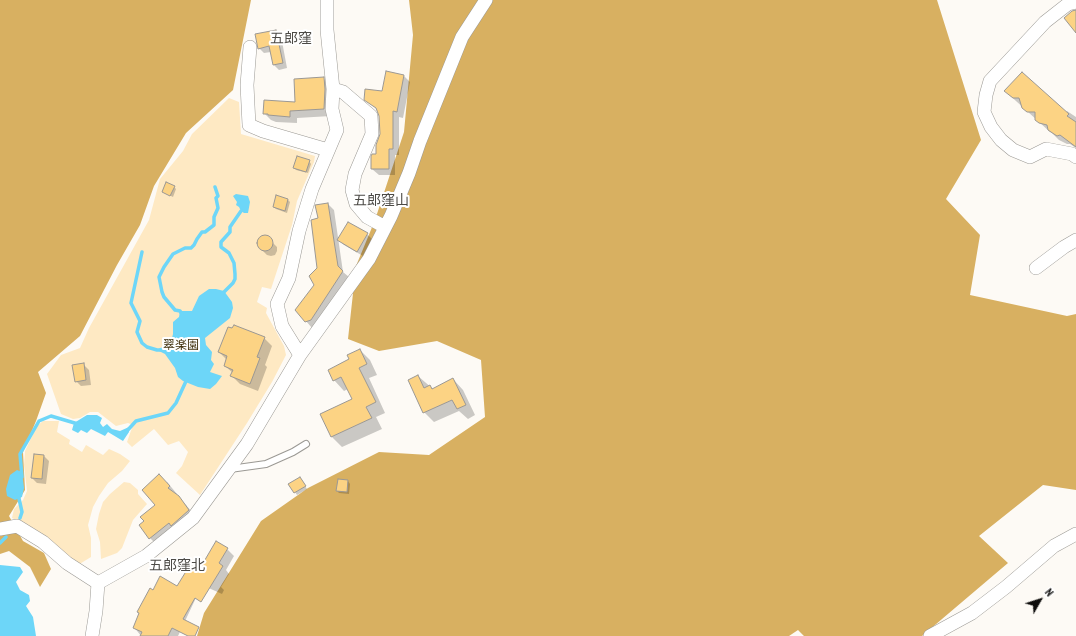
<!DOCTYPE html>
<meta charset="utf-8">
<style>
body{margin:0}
#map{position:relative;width:1076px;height:636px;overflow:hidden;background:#fdfaf5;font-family:"PT Sans Narrow",sans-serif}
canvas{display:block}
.north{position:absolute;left:1020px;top:580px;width:40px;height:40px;-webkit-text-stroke:3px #fff;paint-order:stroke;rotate:51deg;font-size:11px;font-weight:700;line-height:16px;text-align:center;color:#0d0c0b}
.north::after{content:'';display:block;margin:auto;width:14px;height:18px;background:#0d0c0b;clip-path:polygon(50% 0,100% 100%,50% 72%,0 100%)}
</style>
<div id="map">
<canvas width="1076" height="636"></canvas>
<div class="north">N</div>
</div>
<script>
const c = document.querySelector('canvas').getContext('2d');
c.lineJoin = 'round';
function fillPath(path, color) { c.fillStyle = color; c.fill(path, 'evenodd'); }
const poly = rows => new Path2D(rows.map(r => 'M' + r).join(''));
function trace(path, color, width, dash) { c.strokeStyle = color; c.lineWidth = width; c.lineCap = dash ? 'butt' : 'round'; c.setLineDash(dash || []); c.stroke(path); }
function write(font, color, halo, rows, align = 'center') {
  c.font = font + ' "PT Sans Narrow","Noto Sans JP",sans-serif'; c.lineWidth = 4; c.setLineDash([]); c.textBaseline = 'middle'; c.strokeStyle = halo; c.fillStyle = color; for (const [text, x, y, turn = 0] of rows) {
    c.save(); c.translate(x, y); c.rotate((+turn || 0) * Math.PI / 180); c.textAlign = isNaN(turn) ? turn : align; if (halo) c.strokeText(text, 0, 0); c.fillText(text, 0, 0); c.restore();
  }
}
const green = poly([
 [229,98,239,102,241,134,315,156,314,162,297,201,292,225,271,289,262,287,257,302,267,308,266,313,284,346,286,355,272,382,247,423,200,495,176,473,182,466,188,452,179,441,168,445,154,429,132,447,127,442,133,425,128,423,116,426,98,412,90,412,80,418,73,419,61,414,47,374,61,355,80,348,89,328,149,220,160,179,183,151,192,134],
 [43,421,59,421,57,432,70,440,69,444,82,452,86,445,103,455,109,449,120,454,130,461,122,471,108,483,99,496,93,507,88,525,91,538,91,557,78,565,29,526,12,518,14,509,23,500,27,491,24,465,25,451,37,426],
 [124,482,130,483,138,490,138,494,147,504,133,520,122,548,117,553,101,559,100,542,96,529,99,514,103,502,110,494]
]);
const forest = poly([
 [0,0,251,0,233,90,186,133,154,186,140,225,117,265,80,336,38,372,46,393,36,421,23,452,25,490,9,516,23,541,44,553,51,569,40,587,30,567,9,551,0,554],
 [409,0,937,0,981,140,946,199,980,235,970,295,1067,316,1076,314,1076,490,1043,485,979,536,1008,563,922,636,804,636,798,630,789,636,197,636,204,613,261,521,308,488,379,452,429,455,485,417,481,360,437,341,379,351,348,339,356,266,375,220,404,132,413,35]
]);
const water = poly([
 [236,194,248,196,250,202,248,213,244,213,241,211,239,207,236,205,237,202,233,196],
 [209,289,216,289,224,291,232,302,233,308,230,318,205,338,206,345,212,352,211,360,214,364,210,372,222,376,216,384,210,389,198,387,183,381,178,377,175,368,165,354,157,350,171,342,173,334,173,322,179,317,180,311,192,311,199,296],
 [87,415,97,415,102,418,100,423,103,427,107,424,112,429,120,431,129,427,129,432,123,441,108,432,105,436,91,429,87,433,81,430,78,433,72,430,74,423],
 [17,470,22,472,24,488,22,497,15,500,7,496,6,489,10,475],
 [0,565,20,567,23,572,16,582,20,590,29,595,30,601,26,606,33,617,36,636,0,636]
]);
const shadow = poly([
 [276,31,281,36,287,68,279,70,274,65,271,52,264,53,259,48],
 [404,76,410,82,403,118,399,117,399,155,395,155,395,175,379,175,372,169,377,155,381,134,380,115,378,110,365,99,382,92],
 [323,78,330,86,331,116,297,118,297,123,276,122,271,120,264,113,296,103],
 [1005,91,1066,113,1067,111,1076,117,1076,148,1070,144,1067,144,1059,140,1052,133,1050,132],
 [309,161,311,164,308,173,296,170,294,167],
 [174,187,176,189,173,197,163,192],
 [288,200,290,202,287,213,276,209,274,207],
 [328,204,334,210,343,272,349,277,312,328,306,321,315,285,318,269,319,218],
 [367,234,372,239,363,256,344,245,339,240],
 [264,237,268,238,277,247,277,251,275,255,271,256,267,255,258,246,258,242,260,238],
 [264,338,272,346,265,365,267,367,258,391,240,384,232,376,233,373,225,366,227,360,219,352],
 [360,350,370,360,377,375,369,378,385,413,376,417,382,429,342,447,332,437,321,414,353,399,348,389,344,391,334,380],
 [84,365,89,370,91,385,81,386,76,381],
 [418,376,433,389,453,379,463,390,475,415,468,419,459,411,434,422,424,412],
 [44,456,49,461,46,484,37,483,32,478],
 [300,478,307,489,297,495,295,492],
 [348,481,350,484,349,494,339,493,337,491],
 [167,482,177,494,175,495,186,505,196,517,157,545,150,538,145,521,156,505],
 [227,549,234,556,226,570,229,574,221,587,224,590,222,594,202,585,178,636,141,636,134,627,153,591,178,587]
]);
const stream = poly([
 [142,252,131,303,140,321,137,332,142,343,147,347,157,350,161,350],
 [222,294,233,283,235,279,235,274,234,263,229,253,221,247,221,242,230,232,230,227,241,211],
 [183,316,180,311,175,310,164,297,162,292,159,277,164,267,173,254,185,248,191,248,194,245,197,239,202,232,205,232,214,225,214,217,218,208,216,198,218,196,215,187],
 [126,432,136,421,168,413,176,403,187,379],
 [22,477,20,454,39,421,51,416,78,424],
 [18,494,22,512,20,518],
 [0,543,6,537]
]);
const building = poly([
 [1076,10,1076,33,1064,18,1072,11,1076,10],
 [276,30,283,63,273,65,269,46,258,49,255,34,276,30],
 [386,71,404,75,397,112,393,111,393,149,389,149,389,169,371,169,371,156,372,154,376,154,376,145,380,134,379,116,376,108,364,100,365,89,382,91,386,71],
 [1022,72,1069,114,1067,116,1076,122,1076,147,1060,135,1057,136,1048,130,1047,125,1039,123,1035,120,1035,112,1027,112,1022,108,1019,98,1013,98,1004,91,1022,72],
 [324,77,325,89,324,109,290,111,290,117,268,115,268,114,263,114,264,100,295,102,294,79,324,77],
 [297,156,310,160,306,172,293,168,297,156],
 [166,182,175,186,170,196,162,192,166,182],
 [276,195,288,199,285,211,273,207,276,195],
 [328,203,338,266,343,271,311,320,305,322,295,310,314,285,309,276,317,268,311,220,318,218,315,205,328,203],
 [348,222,368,233,357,252,337,240,348,222],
 '257 243a8 8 0 1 1 16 0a8 8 0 1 1-16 0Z',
 [234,325,265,337,257,357,260,358,250,384,230,376,233,370,224,366,227,356,218,352,228,327,232,328,234,325],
 [360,349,367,364,359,368,376,402,366,407,372,418,331,437,320,414,352,399,341,377,333,381,328,370,349,359,347,355,360,349],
 [84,363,86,380,75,382,72,365,84,363],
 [418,375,424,388,430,385,432,389,453,378,466,405,457,409,452,400,423,413,408,380,418,375],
 [34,454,44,455,42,479,31,478,34,454],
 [159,474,170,486,168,488,179,496,189,510,171,526,169,523,149,539,139,525,144,521,140,517,155,505,142,490,159,474],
 [300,477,306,486,294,493,288,484,300,477],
 [338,479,348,480,347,492,336,491,338,479],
 [216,541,228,548,219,563,223,566,201,602,195,598,183,619,199,627,195,636,188,636,172,628,168,636,140,636,142,632,133,628,139,613,137,612,150,588,153,590,160,576,177,586,190,565,199,570,216,541]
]);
const lane = poly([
 [230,469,266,464,293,452,306,444]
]);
const street = poly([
 [1076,2,1068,4,1045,22,990,81,986,95,984,112,991,127,1001,140,1013,150,1030,157,1046,149,1072,154,1076,157],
 [250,47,247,85,249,125,263,131,328,150],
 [333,89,343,92,371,116,372,134,355,174,352,190,356,204,367,217,385,227],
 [1036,268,1064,247,1076,240],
 [300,355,282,326,277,304,289,278,299,231,312,189,337,130,332,109,333,89,327,30,327,0],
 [0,529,17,526,43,542,67,563,98,583,96,611,92,636],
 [98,583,146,556,193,518,247,444,300,355,369,259,391,216,409,173,420,141,462,37,486,0],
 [930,636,972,613,1006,587,1054,546,1076,534]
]);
const parkNames = [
 ["翠楽園",181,346]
];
const quarterNames = [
 ["五郎窪",291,39],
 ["五郎窪山",381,201],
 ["五郎窪北",177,566]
];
fillPath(green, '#fee9c3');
fillPath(forest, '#d8b061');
fillPath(water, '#6dd6f8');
fillPath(shadow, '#0003');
trace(stream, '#6dd6f8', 3.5);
fillPath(building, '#fcd384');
trace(building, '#9b9894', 1);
trace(lane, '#9b9994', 8);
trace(street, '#9b9994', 14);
trace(lane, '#fff', 6);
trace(street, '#fff', 13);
write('12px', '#41310e', '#fff', parkNames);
write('14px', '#4c4a46', '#fff', quarterNames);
</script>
